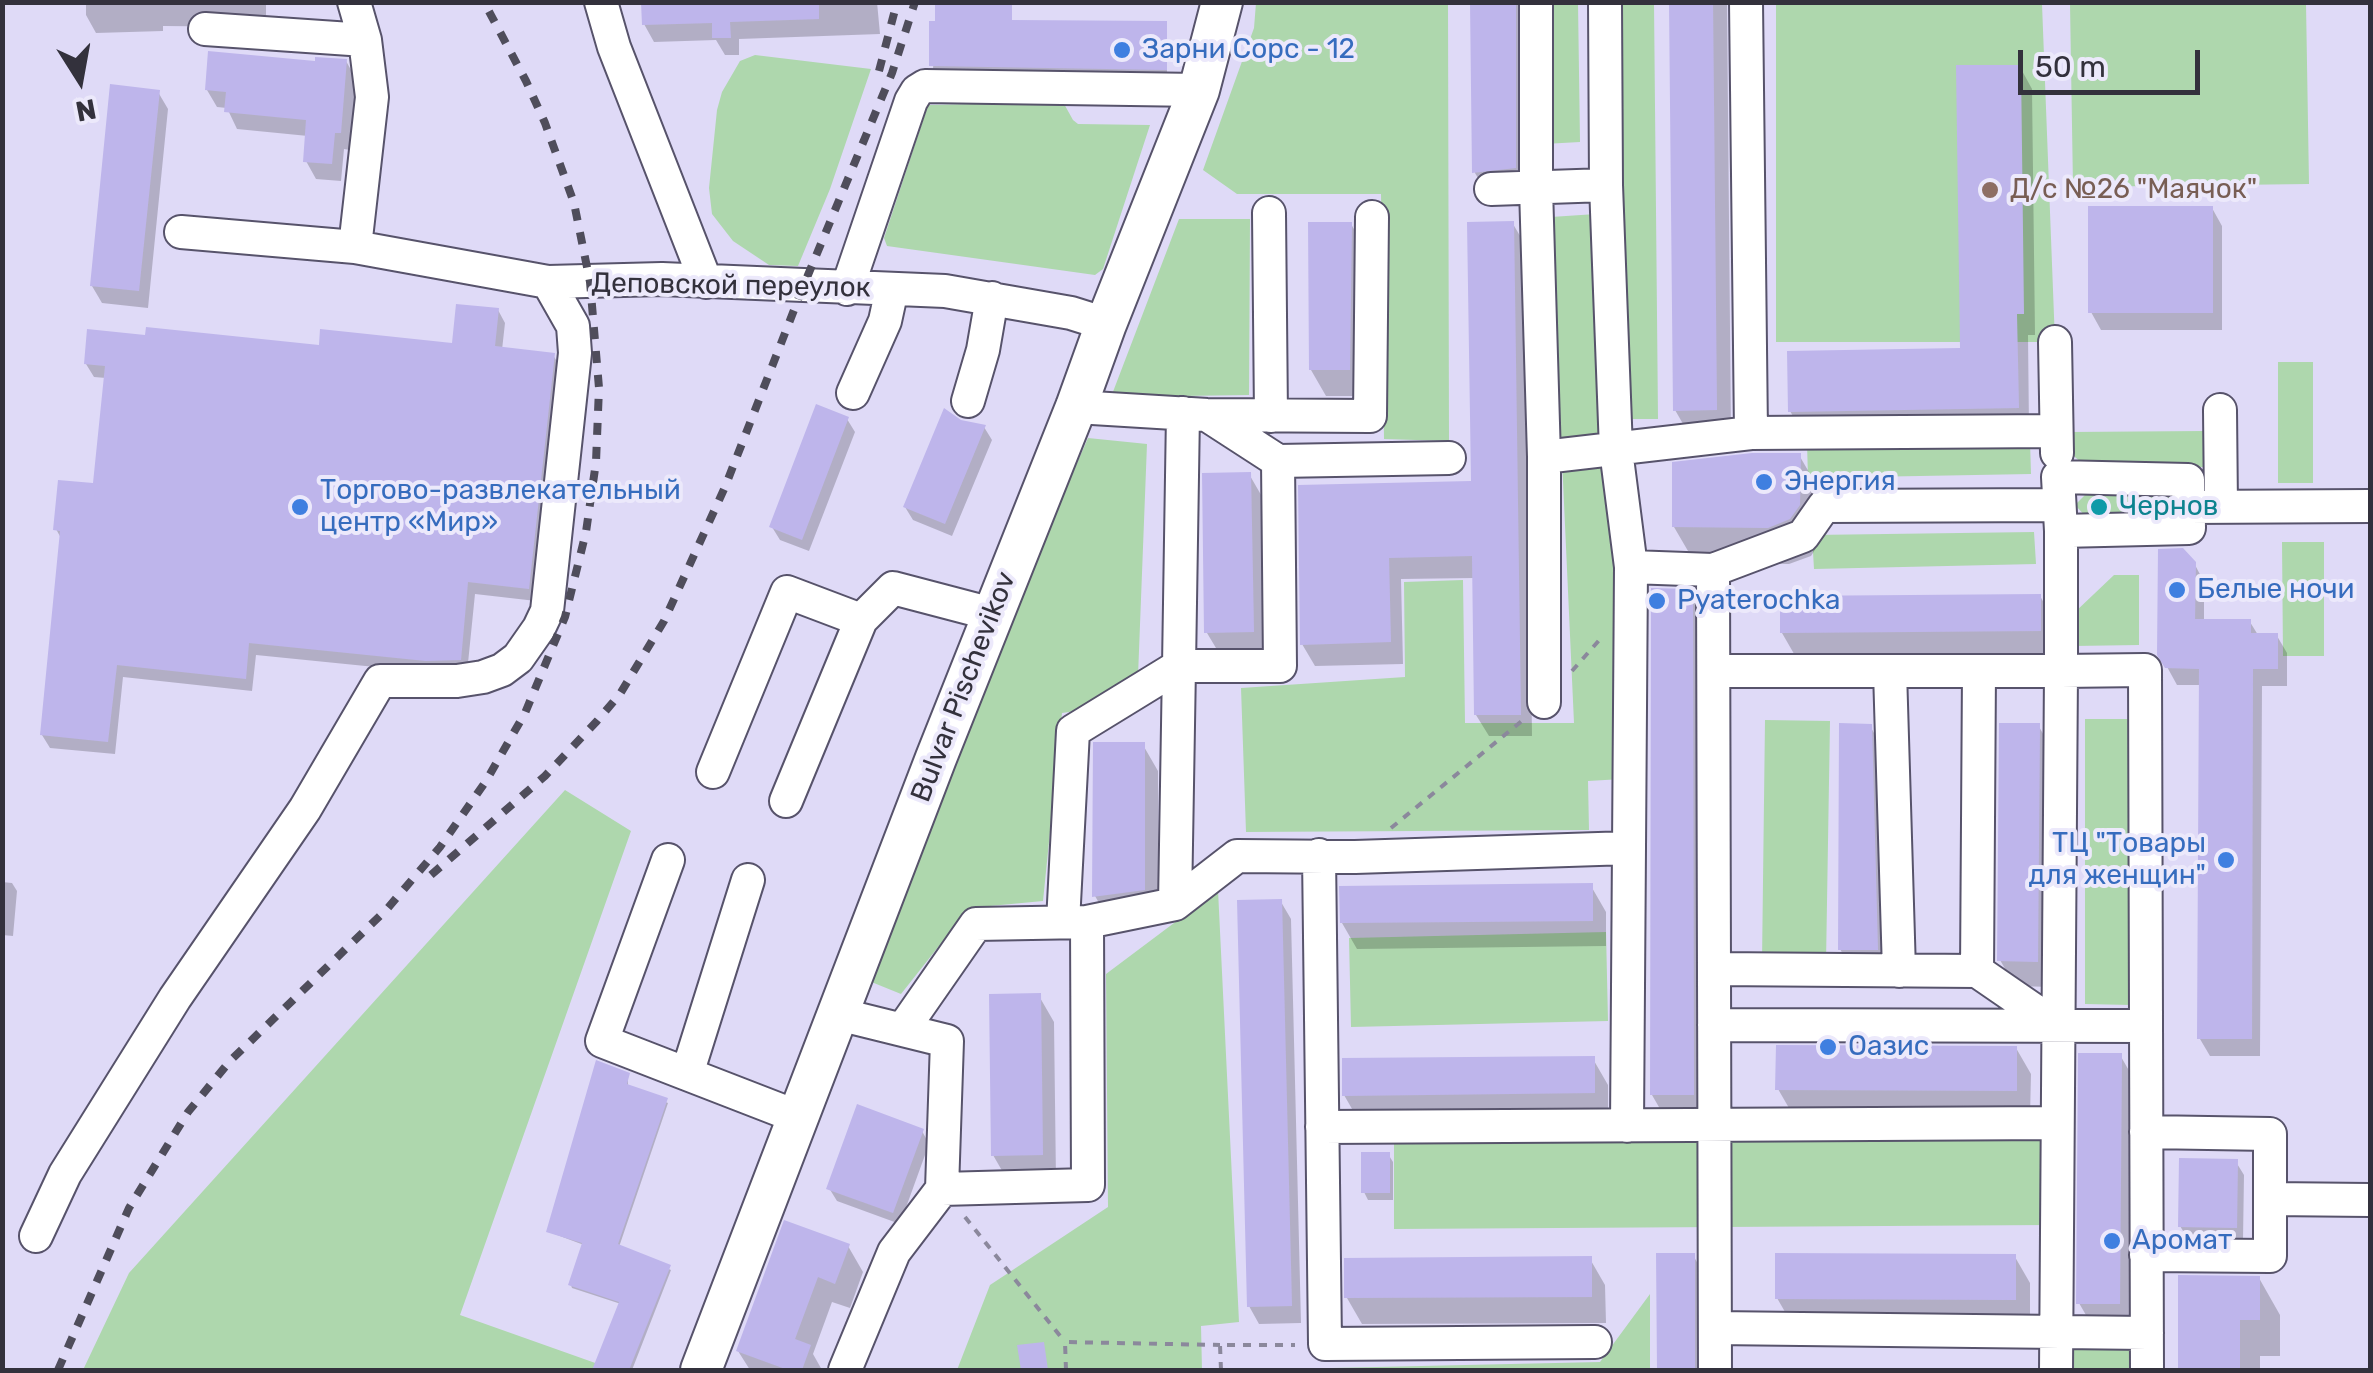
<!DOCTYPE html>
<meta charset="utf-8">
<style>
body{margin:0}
#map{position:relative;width:2373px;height:1373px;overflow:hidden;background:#dfdaf7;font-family:Rubik,sans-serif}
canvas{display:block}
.frame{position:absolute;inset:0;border:5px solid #33313c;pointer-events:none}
.north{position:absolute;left:30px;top:30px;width:100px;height:100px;-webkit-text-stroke:8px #ece9fb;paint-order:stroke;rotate:169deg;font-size:28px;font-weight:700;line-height:40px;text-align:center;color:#33313c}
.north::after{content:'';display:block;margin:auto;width:35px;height:45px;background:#33313c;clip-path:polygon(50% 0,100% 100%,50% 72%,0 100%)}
.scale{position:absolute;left:2018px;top:50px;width:182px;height:45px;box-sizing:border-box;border:5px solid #33313c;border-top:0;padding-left:12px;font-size:30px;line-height:35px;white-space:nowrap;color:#33313c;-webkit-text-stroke:8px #ece9fb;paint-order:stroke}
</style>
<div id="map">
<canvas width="2373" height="1373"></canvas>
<div class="frame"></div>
<div class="north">N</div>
<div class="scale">50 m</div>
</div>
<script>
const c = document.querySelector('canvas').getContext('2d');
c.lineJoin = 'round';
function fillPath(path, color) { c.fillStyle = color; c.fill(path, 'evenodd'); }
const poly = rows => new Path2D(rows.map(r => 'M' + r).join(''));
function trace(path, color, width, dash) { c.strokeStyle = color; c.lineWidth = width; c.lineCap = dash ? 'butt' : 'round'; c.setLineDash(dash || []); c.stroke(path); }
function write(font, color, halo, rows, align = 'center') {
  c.font = font + ' Rubik,sans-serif'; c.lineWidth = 8; c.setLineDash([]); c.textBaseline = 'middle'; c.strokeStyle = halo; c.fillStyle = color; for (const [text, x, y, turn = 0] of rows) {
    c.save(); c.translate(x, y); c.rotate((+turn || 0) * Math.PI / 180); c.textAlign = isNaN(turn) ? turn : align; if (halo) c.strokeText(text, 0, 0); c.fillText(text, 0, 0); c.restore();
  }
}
const green = poly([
 [1256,3,1448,3,1449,441,1384,439,1381,194,1237,194,1203,170,1254,28],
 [1544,3,1578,3,1580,142,1544,144],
 [1614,3,1654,3,1658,419,1620,419],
 [2070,3,2306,3,2309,184,2073,187],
 [1776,4,2042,4,2055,342,1776,342],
 [755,55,871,69,830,189,798,266,769,265,733,241,712,214,709,188,717,110,722,92,740,61],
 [1063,102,1073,120,1078,124,1150,125,1103,269,1095,275,887,246,884,238,928,105],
 [1596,214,1621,568,1622,779,1588,781,1589,830,1246,832,1241,688,1405,677,1404,582,1463,580,1465,723,1574,723,1551,217],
 [1179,219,1250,219,1249,395,1111,397],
 [2278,362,2313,362,2313,483,2278,483],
 [2205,431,2206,467,2087,467,2070,453,2069,432],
 [1088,438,1147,444,1137,702,1062,713,1043,901,969,908,901,994,869,981,993,655],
 [2030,441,2031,474,1808,478,1807,443],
 [2150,484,2176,502,2157,518,2091,522,2075,505,2093,487],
 [2034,532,2036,564,1814,569,1812,535],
 [2282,542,2324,542,2324,656,2283,656],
 [2114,575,2139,575,2139,645,2073,646,2074,613],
 [2085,719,2135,719,2131,1005,2085,1004],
 [1765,720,1830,721,1826,963,1762,962],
 [565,790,631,831,460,1315,615,1370,83,1370,129,1273],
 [1218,890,1239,1322,1201,1326,1202,1370,957,1370,990,1285,1108,1207,1106,974],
 [1606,932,1608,1021,1351,1027,1349,938],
 [2048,1134,2049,1225,1394,1229,1394,1139],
 [1650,1294,1650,1370,1242,1370,1600,1362],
 [2138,1346,2138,1370,2069,1370,2069,1347]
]);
const shadow = poly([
 [86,2,266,2,266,27,163,26,163,31,96,33,86,15],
 [644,2,877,2,880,34,739,39,739,55,725,55,716,40,654,42,644,24],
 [937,2,1012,2,1012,23,1166,24,1167,72,933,69],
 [1472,2,1524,2,1525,185,1485,190,1475,173],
 [1671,2,1727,2,1731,436,1690,436,1675,410],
 [346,61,356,79,350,150,344,149,341,181,316,179,306,161,308,136,237,129,227,108,217,107,207,90],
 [2020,67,2032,89,2035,335,2028,335,2029,429,1803,433,1790,411,1962,350],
 [158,92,168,109,148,308,102,303,92,286],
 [2212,208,2222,226,2222,330,2101,330,2091,312],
 [1351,224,1366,250,1364,396,1326,396,1311,370],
 [1513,224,1526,246,1532,736,1489,736,1476,715,1475,578,1401,579,1403,664,1315,666,1302,644,1301,487,1473,484],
 [498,310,505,323,502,350,553,355,561,368,536,601,475,594,467,673,435,673,256,655,252,691,123,677,115,754,50,748,42,735,62,540,56,529,95,486,106,378,94,377,86,364,321,348,454,346],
 [847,419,855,432,809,551,780,540,772,527],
 [960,422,984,427,992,440,952,536,913,520,905,507],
 [1799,455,1820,491,1820,542,1811,556,1789,564,1695,563,1674,527],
 [1249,474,1264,500,1267,658,1222,658,1207,633],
 [2194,563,2204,582,2204,621,2250,622,2258,635,2277,636,2287,653,2287,686,2262,686,2260,1056,2210,1056,2200,1039,2202,685,2177,685,2160,654],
 [1692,592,1707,618,1708,1120,1667,1121,1652,1095],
 [2040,596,2055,622,2055,656,1797,659,1782,633],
 [2038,725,2053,751,2052,987,2015,986,2000,960],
 [1870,726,1885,752,1892,976,1855,975,1840,949],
 [1143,745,1158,771,1158,915,1110,922,1095,896],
 [2,882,12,883,17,891,13,936,2,935],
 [1591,886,1606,912,1606,946,1357,949,1342,923],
 [1281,902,1291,919,1301,1323,1259,1324,1249,1306],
 [1039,996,1054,1022,1056,1180,1008,1181,993,1155],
 [2016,1048,2031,1074,2030,1116,1793,1115,1778,1089],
 [2120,1055,2135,1081,2134,1330,2094,1329,2079,1303],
 [1593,1059,1608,1085,1608,1119,1359,1121,1344,1095],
 [628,1075,628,1087,668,1103,619,1247,671,1270,632,1370,594,1370,621,1304,572,1288,571,1285,584,1245,549,1232],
 [922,1131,929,1144,900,1224,837,1201,829,1188],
 [1388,1154,1393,1162,1393,1200,1368,1200,1364,1192],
 [2236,1162,2244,1175,2243,1240,2188,1239,2180,1226],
 [848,1246,863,1272,850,1308,832,1302,813,1354,822,1370,750,1370,738,1351],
 [1659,1255,1693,1255,1703,1273,1704,1370,1660,1370],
 [2015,1257,2030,1283,2030,1325,1792,1324,1777,1298],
 [1590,1259,1605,1285,1606,1323,1362,1324,1347,1298],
 [2180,1278,2259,1278,2280,1315,2280,1356,2260,1356,2260,1370,2180,1370]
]);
const building = poly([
 [641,2,819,2,819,19,730,22,731,38,712,38,712,23,642,25],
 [935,2,1012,2,1012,20,1167,21,1167,70,929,66,929,21,935,21],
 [1470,2,1516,2,1516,168,1472,173],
 [1669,2,1713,2,1717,410,1673,411],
 [208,51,315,61,315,57,347,59,341,133,335,133,332,164,303,162,306,120,224,112,226,92,205,90],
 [1956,65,2021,65,2024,314,2017,314,2019,408,1788,412,1787,351,1960,348],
 [110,84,160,90,139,291,90,286],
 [2088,206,2213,206,2213,313,2088,313],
 [1514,221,1521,715,1474,715,1472,556,1389,558,1391,642,1300,645,1298,485,1471,481,1467,222],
 [1308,222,1352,222,1350,370,1309,370],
 [456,304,499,308,495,346,555,353,529,589,468,582,461,660,426,661,249,643,246,679,117,665,108,742,40,735,60,531,53,530,58,480,93,483,105,366,84,364,87,329,145,335,146,327,319,345,320,329,452,343],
 [816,404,849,417,802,540,769,527],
 [944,408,961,420,986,425,945,524,903,507],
 [1752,453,1801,453,1800,505,1790,519,1768,528,1672,527,1672,462],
 [1251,472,1254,632,1204,633,1202,473],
 [2183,548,2196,562,2195,619,2251,619,2251,633,2278,633,2278,669,2253,669,2252,1039,2197,1039,2199,669,2165,668,2157,655,2158,549],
 [1651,588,1693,589,1694,1095,1650,1095],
 [2041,594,2041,631,1780,633,1780,596],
 [1839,723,1872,724,1878,950,1838,950],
 [1999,723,2040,723,2038,962,1997,961],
 [1093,742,1145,742,1145,890,1092,897],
 [1593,883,1593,921,1340,923,1339,886],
 [1282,899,1292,1306,1247,1307,1237,900],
 [1041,993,1043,1155,991,1156,989,994],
 [1776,1045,2017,1046,2017,1091,1775,1090],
 [2078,1053,2122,1053,2120,1304,2076,1304],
 [1595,1056,1595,1093,1342,1096,1342,1058],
 [596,1060,630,1073,627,1084,668,1098,618,1244,671,1265,629,1370,592,1370,619,1302,568,1285,582,1243,546,1232],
 [857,1104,924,1129,893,1213,826,1189],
 [1361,1152,1390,1152,1390,1193,1361,1193],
 [2179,1158,2238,1159,2237,1228,2178,1227],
 [784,1220,850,1244,835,1284,818,1277,795,1339,811,1345,802,1370,788,1370,736,1351],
 [1656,1253,1695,1253,1695,1370,1657,1370],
 [1775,1253,2016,1254,2016,1300,1775,1299],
 [1592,1256,1592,1297,1344,1298,1344,1258],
 [2178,1275,2260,1276,2260,1320,2240,1320,2240,1370,2178,1370],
 [1044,1342,1048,1370,1021,1370,1017,1345]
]);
const path = poly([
 [1572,671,1602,637],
 [1391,828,1523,720],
 [965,1217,1065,1342],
 [1066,1370,1065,1342,1220,1345],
 [1221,1370,1220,1345,1295,1345]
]);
const minor = poly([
 [354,2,365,40,372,97,355,247],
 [601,2,614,47,706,282],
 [1536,2,1536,188,1544,457,1544,702],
 [1605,2,1606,185,1616,450,1631,567],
 [205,29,365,40],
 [1491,189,1606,185],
 [1269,213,1271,416],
 [181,232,355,247,548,282,662,279,945,291,1071,313,1106,324],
 [847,289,911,101,917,91,925,86,1199,90],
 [2055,342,2057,453],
 [853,393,885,321,892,289],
 [968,401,983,350,992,298],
 [1076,407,1207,415,1370,416,1372,217],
 [2220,410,2221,506],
 [1183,413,1179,666,1280,666,1278,461,1207,415],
 [1751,433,2056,431],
 [1544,457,1751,433,1746,2],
 [1278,461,1449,458],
 [2058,477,2188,480,2189,528,2061,531,2058,477],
 [2189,507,2370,506],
 [2061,531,2061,671,2145,670,2147,1370],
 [1713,570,1803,536,1824,506,2059,505],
 [1715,671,2061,671,2056,1370],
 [1890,671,1899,971],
 [713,772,787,592,861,620,893,588,992,614],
 [786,801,861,620],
 [1319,855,1325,1344,1595,1342],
 [668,860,602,1041,687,1074],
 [748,880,687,1074,798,1117],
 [1175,904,1179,666],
 [1063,922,1073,731,1179,666],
 [1714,969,1977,971,2057,1026],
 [1977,971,1979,671],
 [838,1014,947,1041,942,1189,894,1252,845,1370],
 [1714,1025,2146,1026],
 [903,1029,976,924,1087,922,1175,904,1237,856,1355,857,1629,848,1631,567,1713,570,1715,1370],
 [1627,1126,1629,848],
 [1322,1127,2057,1123],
 [2146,1132,2270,1134,2270,1199],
 [942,1189,1088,1185,1087,922],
 [36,1236,65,1174,175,998,305,809,380,681,457,681,483,677,502,670,518,658,539,628,547,611,575,353,573,326,548,282],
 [2146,1255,2270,1256,2270,1199,2370,1200],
 [1715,1328,2147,1333]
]);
const major = poly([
 [701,1370,936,758,1076,407,1106,324,1199,90,1222,2]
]);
const rail = poly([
 [879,71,897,2],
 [431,875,545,776,597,721,620,694,664,621,725,487,803,287,892,73,915,2],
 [58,1370,129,1208,188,1112,230,1061,387,909,440,847,486,781,525,713,565,617,586,532,596,462,599,388,590,282,574,203,545,123,526,81,484,2]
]);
const markers = [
 [1122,50,10,"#3f7fe0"],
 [1990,190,10,"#8d6e63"],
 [1764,482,10,"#3f7fe0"],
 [300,507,10,"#3f7fe0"],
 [2099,507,10,"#0f9aa8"],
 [2177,590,10,"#3f7fe0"],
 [1657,601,10,"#3f7fe0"],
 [2226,860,10,"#3f7fe0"],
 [1828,1047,10,"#3f7fe0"],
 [2112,1241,10,"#3f7fe0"]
];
const shopNames = [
 ["Зарни Сорс - 12",1142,50],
 ["Энергия",1784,482],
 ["Торгово-развлекательный",320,491],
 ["центр «Мир»",320,523],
 ["Белые ночи",2197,590],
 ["Pyaterochka",1677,601],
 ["ТЦ \"Товары",2206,844,"right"],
 ["для женщин\"",2206,876,"right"],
 ["Оазис",1848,1047],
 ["Аромат",2132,1241]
];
const educationNames = [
 ["Д/с №26 \"Маячок\"",2010,190]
];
const streetNames = [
 ["Деповской переулок",731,286,1],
 ["Bulvar Pischevikov",964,687,-69]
];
const cultureNames = [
 ["Чернов",2119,507]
];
fillPath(green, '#aed7ad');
fillPath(shadow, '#0003');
fillPath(building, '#beb5eb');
trace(minor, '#57536b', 36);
trace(major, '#57536b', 44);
trace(path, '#8b889c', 4, [8, 8]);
trace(minor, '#fff', 32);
trace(major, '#fff', 40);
trace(rail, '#4f4d5b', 8, [12, 12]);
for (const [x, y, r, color] of markers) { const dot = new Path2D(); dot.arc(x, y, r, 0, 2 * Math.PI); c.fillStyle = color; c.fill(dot); trace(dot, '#ece9fb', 4); }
write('28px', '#366cbe', '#ece9fb', shopNames, 'left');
write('28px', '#785e54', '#ece9fb', educationNames, 'left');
write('28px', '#33313c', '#ece9fb', streetNames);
write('28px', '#0d838f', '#ece9fb', cultureNames, 'left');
</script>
